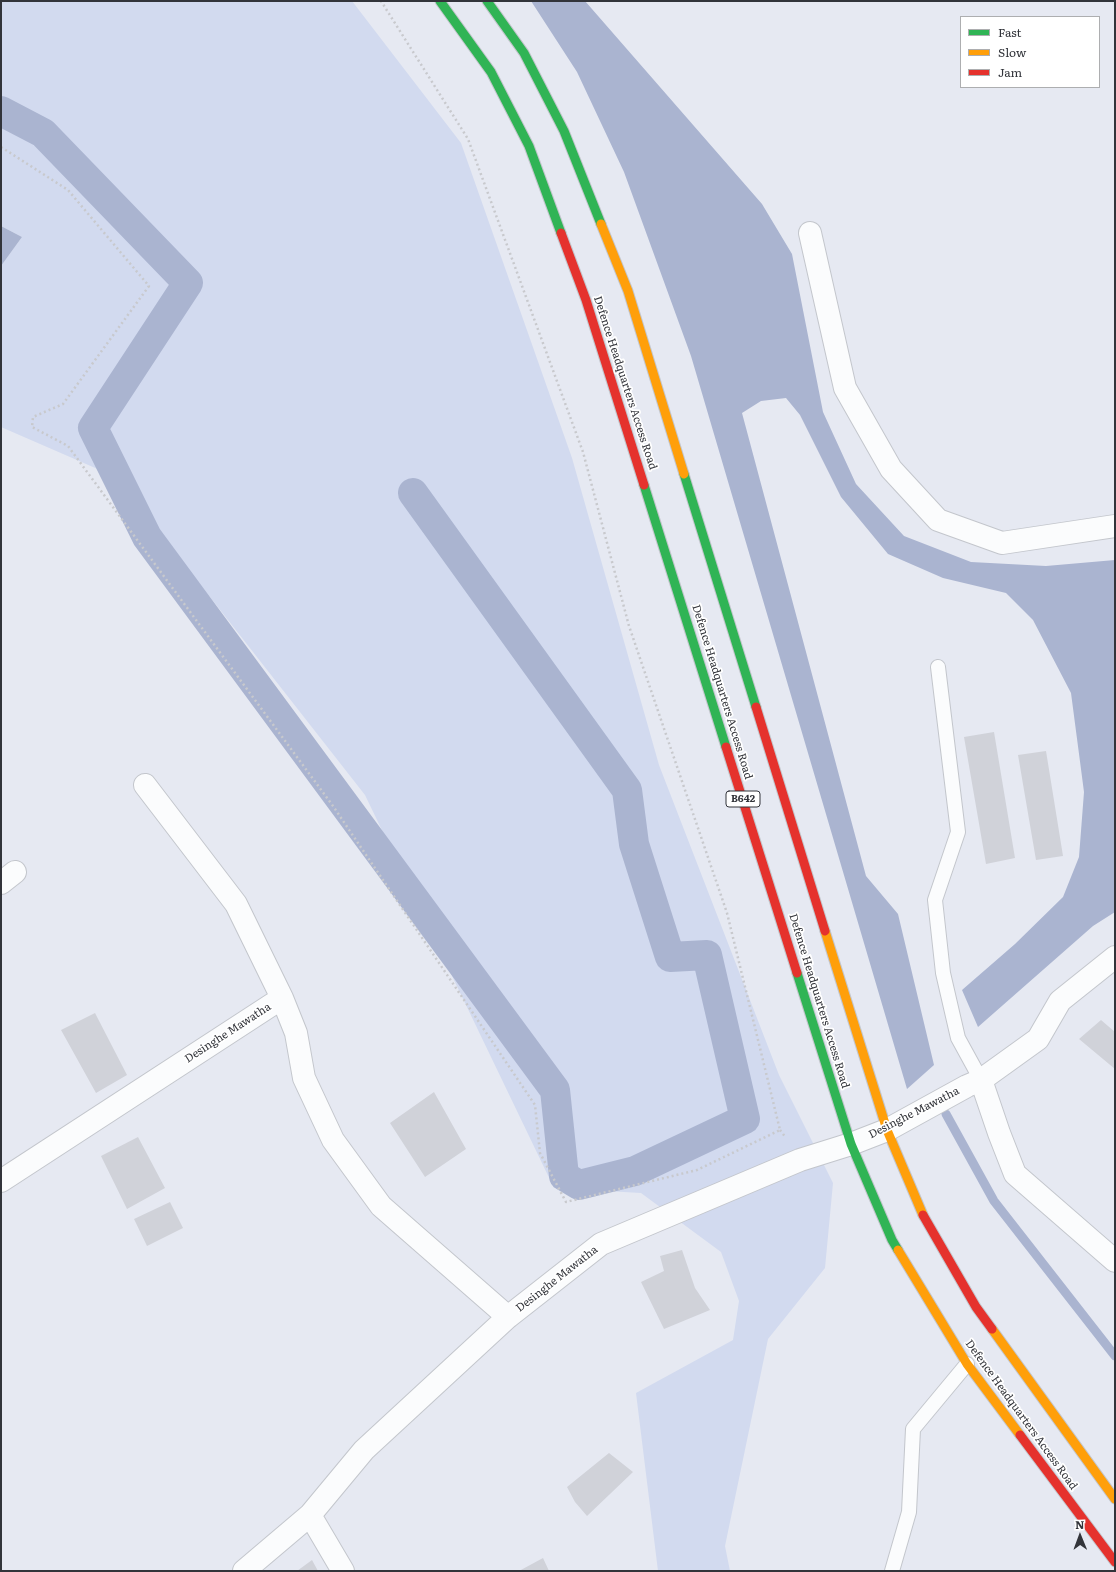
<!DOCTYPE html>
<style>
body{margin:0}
#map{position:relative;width:1116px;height:1572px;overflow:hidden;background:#e6e9f2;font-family:Literata,serif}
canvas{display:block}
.frame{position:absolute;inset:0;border:2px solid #32343a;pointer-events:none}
.legend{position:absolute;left:960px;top:16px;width:140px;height:72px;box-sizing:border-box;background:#fff;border:1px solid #adaeb0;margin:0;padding:5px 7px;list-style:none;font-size:12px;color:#32343a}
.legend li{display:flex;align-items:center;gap:8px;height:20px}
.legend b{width:20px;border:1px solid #adaeb0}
.north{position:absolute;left:1060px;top:1516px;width:40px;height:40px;-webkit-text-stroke:3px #fff;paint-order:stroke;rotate:359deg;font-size:11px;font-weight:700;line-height:16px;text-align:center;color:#32343a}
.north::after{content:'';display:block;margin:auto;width:14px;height:18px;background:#32343a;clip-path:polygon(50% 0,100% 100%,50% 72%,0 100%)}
</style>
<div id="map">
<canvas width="1116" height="1572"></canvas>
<div class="frame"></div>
<ul class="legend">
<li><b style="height:5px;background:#30b455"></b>Fast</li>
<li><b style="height:5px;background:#ff9f0a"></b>Slow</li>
<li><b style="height:5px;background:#e5322d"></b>Jam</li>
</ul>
<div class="north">N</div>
</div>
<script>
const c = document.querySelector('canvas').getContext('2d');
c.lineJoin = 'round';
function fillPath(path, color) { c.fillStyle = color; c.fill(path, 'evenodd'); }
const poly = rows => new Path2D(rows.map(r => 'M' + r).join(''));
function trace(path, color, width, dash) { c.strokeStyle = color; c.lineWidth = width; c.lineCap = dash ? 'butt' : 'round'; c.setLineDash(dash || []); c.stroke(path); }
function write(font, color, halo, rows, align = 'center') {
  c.font = font + ' Literata,serif'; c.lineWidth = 3.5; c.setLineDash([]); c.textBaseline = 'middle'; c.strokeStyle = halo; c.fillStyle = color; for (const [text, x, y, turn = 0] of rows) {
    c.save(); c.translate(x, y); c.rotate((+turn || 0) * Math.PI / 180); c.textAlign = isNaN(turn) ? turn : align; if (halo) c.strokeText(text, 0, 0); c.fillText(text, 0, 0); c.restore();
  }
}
const green = poly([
 [1,1,352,1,461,143,572,458,659,765,779,1075,833,1183,825,1268,768,1339,725,1546,730,1571,658,1571,636,1393,733,1340,739,1301,721,1252,641,1193,554,1188,365,795,116,477,1,427,1,266,22,237,1,226]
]);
const water = poly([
 [531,1,585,1,762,204,792,254,823,412,856,484,904,536,971,562,1046,566,1115,560,1115,912,1093,926,978,1027,962,990,1015,944,1063,897,1079,857,1084,792,1071,693,1033,620,1006,593,943,578,888,554,841,497,800,415,786,398,761,401,742,413,866,876,898,914,934,1065,907,1089,691,356,624,172,577,72],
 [1,226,22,237,1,266]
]);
const stream = poly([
 [946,1114,994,1201,1115,1356]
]);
const canal = poly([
 [1,111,43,133,188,283,93,428,147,537,555,1090,564,1176,579,1185,635,1171,745,1119,707,955,670,957,634,844,627,790,413,493]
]);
const building = poly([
 [994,732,1015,858,986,864,964,737],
 [1046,751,1063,856,1036,860,1018,755],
 [95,1013,127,1075,96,1093,61,1030],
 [1101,1020,1115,1032,1115,1069,1079,1039],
 [434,1092,466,1149,425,1177,390,1123],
 [138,1137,165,1188,127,1209,101,1156],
 [170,1202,183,1228,147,1246,134,1219],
 [682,1250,695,1288,710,1310,664,1329,641,1282,664,1271,660,1256],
 [609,1453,633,1472,587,1516,575,1502,567,1487],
 [543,1558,549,1571,519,1571],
 [312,1560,318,1571,297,1571]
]);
const path = poly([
 [1,147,68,190,149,286,63,404,33,417,32,427,68,446,333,806,535,1105,540,1153,566,1202,697,1170,780,1130,727,913,629,626,583,452,468,139,381,1],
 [780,1130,786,1138]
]);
const lane = poly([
 [938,667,958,832,935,900,943,973,958,1038,981,1080],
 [892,1571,909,1512,913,1429,967,1364]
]);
const street = poly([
 [810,233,845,388,891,469,938,520,1002,543,1115,526],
 [145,785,236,904,282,998,296,1033,304,1078,333,1140,381,1206,508,1317],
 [1,883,15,872],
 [981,1080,999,1133,1015,1174,1115,1261],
 [1,1181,282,998],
 [310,1515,343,1571],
 [244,1571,310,1515,364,1450,508,1317,601,1244,800,1160,851,1144,887,1130,967,1086,981,1080,1038,1039,1060,1001,1115,957]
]);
const fast = poly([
 [440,1,491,72,529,146,561,233],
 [487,1,524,53,564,131,601,224],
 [684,474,756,707],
 [644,485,726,747],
 [797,973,851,1144,892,1240,898,1250]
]);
const slow = poly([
 [601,224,628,291,684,474],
 [825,931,887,1130,923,1215],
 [898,1250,967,1364,1020,1435],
 [992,1329,1115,1499]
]);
const jam = poly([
 [561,233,586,300,644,485],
 [756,707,825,931],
 [726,747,797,973],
 [923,1215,976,1307,992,1329],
 [1020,1435,1115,1562]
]);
const shields = [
 [743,799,34]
];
const shieldNames = [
 ["B642",743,799]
];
const streetNames = [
 ["Defence Headquarters Access Road",625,383,72],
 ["Defence Headquarters Access Road",722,692,73],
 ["Defence Headquarters Access Road",819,1001,73],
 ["Desinghe Mawatha",228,1033,-33],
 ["Desinghe Mawatha",914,1113,-27],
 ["Desinghe Mawatha",557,1279,-38],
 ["Defence Headquarters Access Road",1021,1415,54]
];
fillPath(green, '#d2daef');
fillPath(water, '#aab4d0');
trace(stream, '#aab4d0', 9);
trace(canal, '#aab4d0', 30);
fillPath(building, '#d0d2d9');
trace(lane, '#c3c6cc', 16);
trace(street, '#c3c6cc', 24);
trace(fast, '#c3c6cc', 11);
trace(slow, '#c3c6cc', 11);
trace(jam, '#c3c6cc', 11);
trace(path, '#c8c9cd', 2.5, [2, 3]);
trace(lane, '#fbfcfd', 14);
trace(street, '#fbfcfd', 22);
trace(fast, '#30b455', 9);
trace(slow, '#ff9f0a', 9);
trace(jam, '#e5322d', 9);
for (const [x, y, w] of shields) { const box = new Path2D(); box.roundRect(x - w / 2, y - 8, w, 16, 3); c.fillStyle = '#fff'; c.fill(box); trace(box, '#32343a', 1); }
write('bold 10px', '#32343a', null, shieldNames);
write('11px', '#32343a', '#fff', streetNames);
</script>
